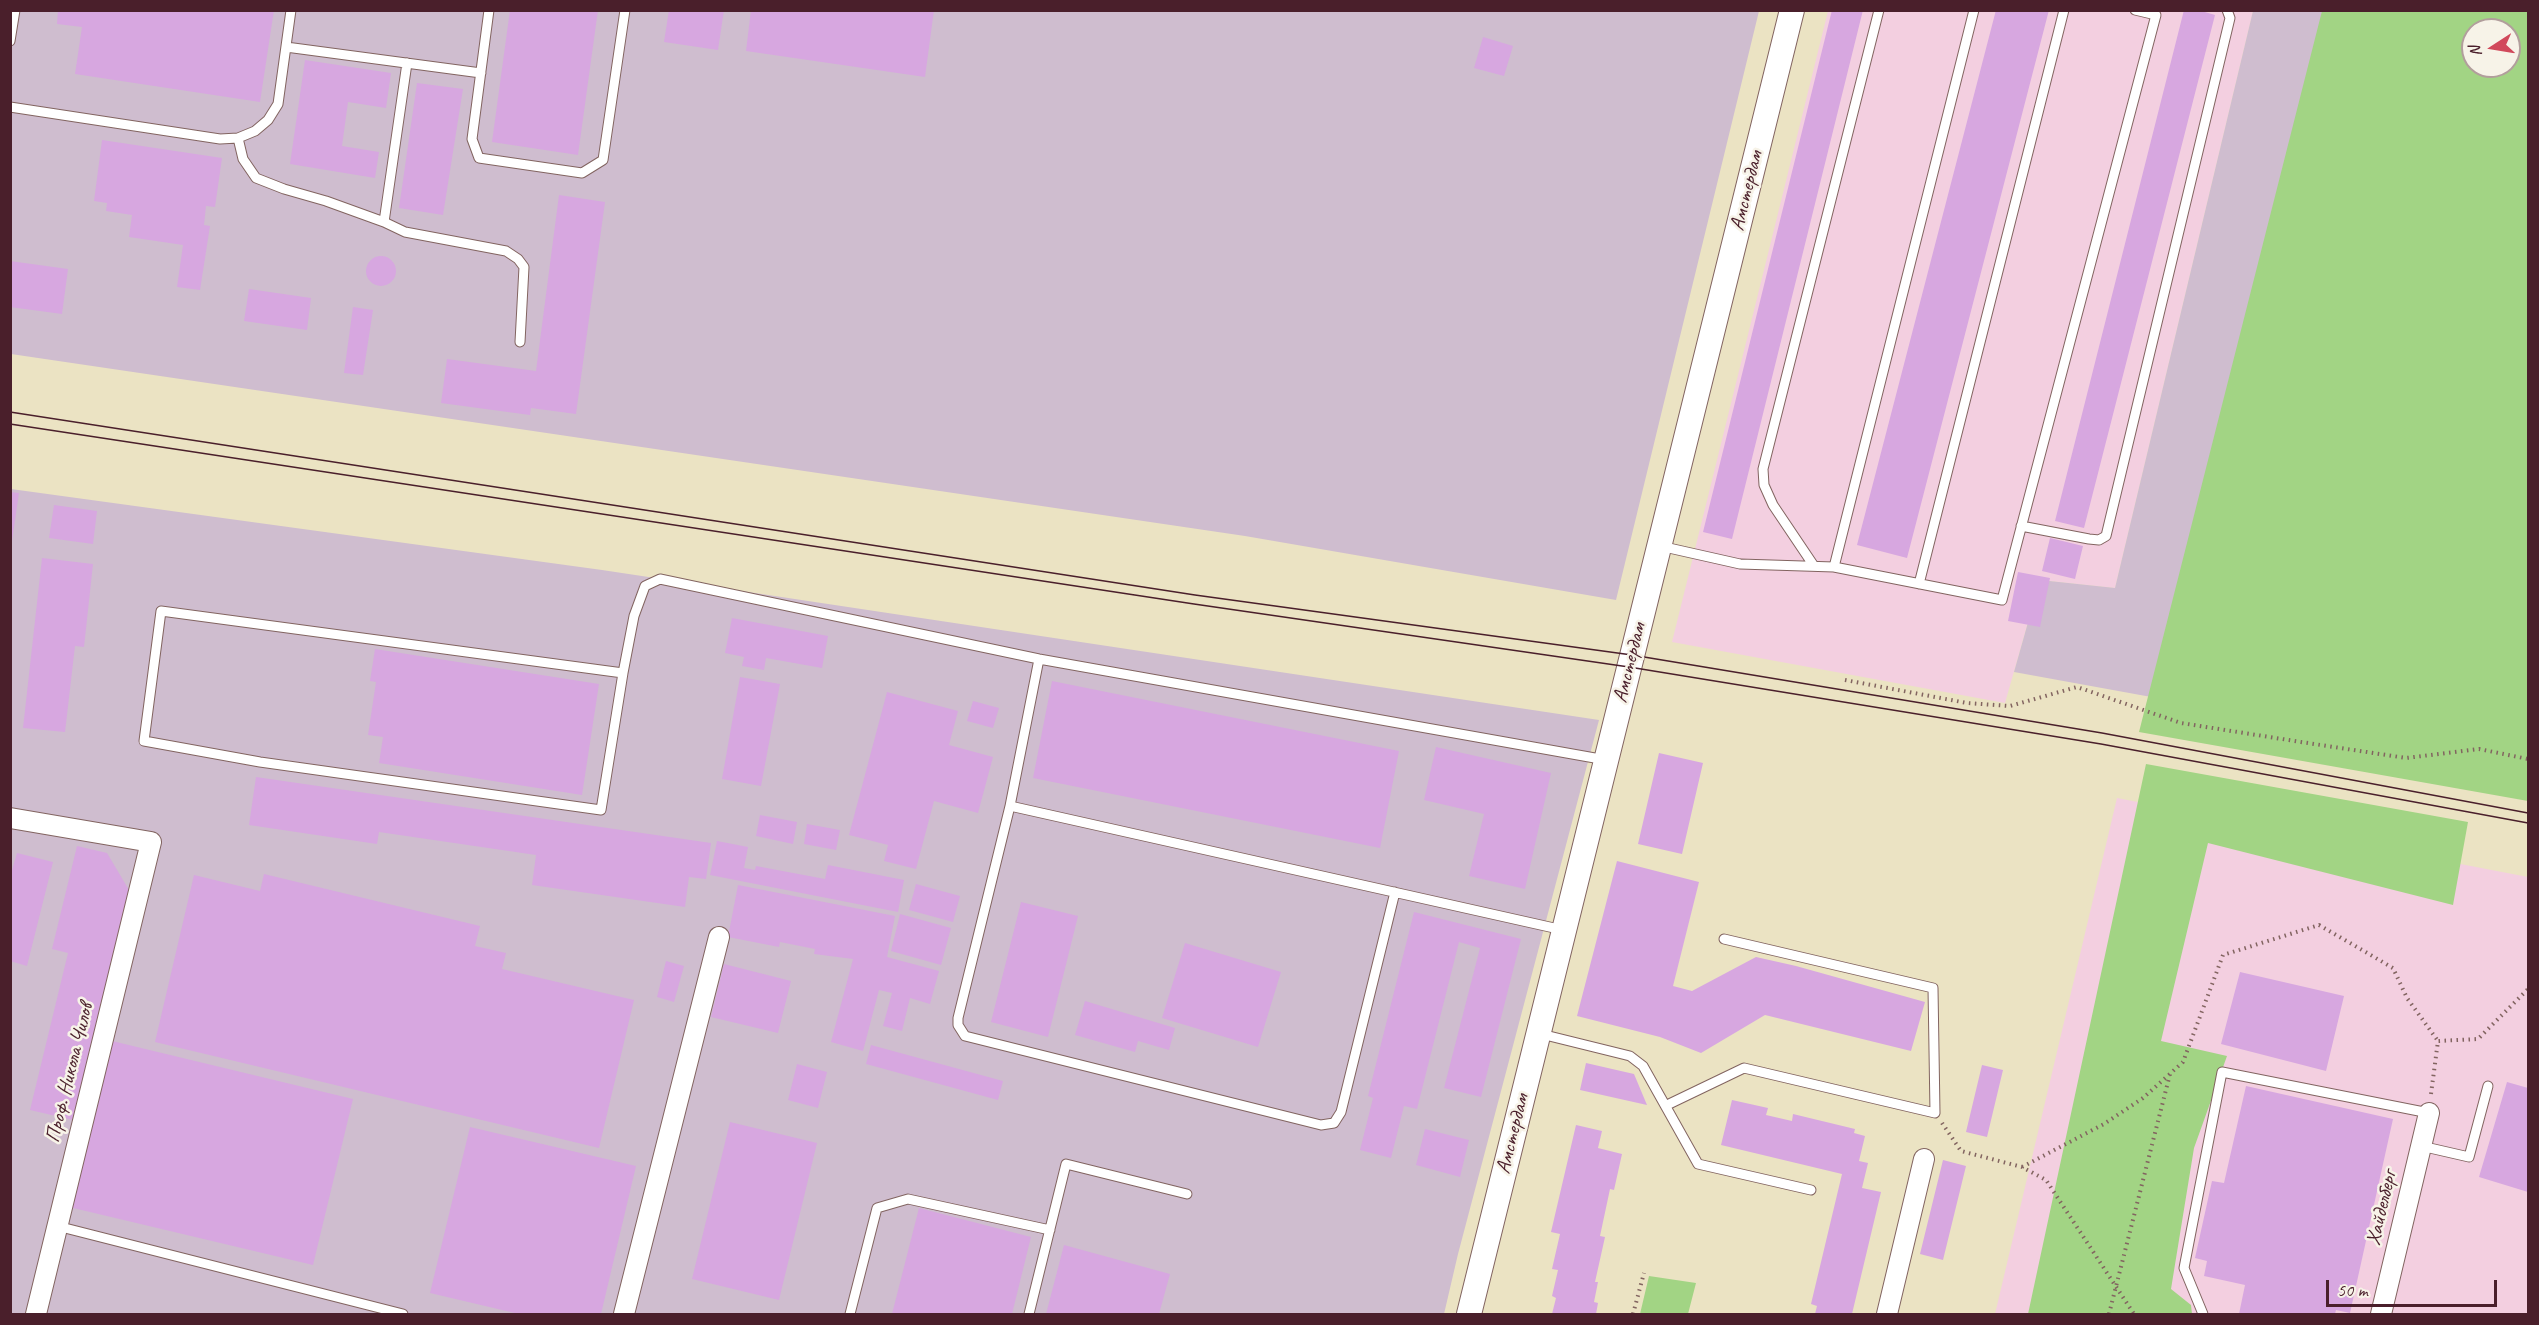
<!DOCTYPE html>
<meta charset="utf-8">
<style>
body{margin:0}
#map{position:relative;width:2539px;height:1325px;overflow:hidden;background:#ebe3c3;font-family:Caveat,sans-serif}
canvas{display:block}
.frame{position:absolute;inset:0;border:12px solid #4a1f2b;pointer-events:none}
.north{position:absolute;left:2461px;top:18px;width:60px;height:60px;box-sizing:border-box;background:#f7f3e8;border:2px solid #b29e9c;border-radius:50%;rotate:258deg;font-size:16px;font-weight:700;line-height:24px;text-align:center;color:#4a1f2b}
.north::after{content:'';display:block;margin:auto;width:21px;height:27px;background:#d1495b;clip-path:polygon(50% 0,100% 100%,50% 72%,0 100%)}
.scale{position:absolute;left:2326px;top:1280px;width:171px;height:27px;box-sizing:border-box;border:3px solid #4a1f2b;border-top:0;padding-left:8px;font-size:18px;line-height:21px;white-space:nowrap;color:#4a1f2b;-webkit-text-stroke:4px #f7f3e8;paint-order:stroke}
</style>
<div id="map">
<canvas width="2539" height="1325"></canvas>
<div class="frame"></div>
<div class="north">N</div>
<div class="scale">50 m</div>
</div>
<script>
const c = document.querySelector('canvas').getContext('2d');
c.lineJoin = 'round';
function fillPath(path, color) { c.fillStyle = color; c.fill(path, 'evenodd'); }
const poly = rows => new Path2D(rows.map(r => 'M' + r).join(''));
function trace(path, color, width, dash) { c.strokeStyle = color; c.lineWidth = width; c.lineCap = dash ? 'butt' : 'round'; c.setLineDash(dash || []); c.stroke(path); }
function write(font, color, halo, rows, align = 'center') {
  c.font = font + ' Caveat,sans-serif'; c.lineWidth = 5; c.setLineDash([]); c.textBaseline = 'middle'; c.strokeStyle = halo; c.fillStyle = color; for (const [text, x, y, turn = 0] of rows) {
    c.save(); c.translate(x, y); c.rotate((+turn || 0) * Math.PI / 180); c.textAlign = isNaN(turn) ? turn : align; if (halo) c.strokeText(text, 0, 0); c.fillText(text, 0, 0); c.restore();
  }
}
const built = poly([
 [1828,11,2253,11,2115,588,2040,580,2005,703,1672,642],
 [2117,798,2528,877,2528,1314,1995,1314]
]);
const industrial = poly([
 [11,11,1759,11,1616,600,1245,536,11,354],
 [2253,11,2528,11,2305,725,2014,672,2040,580,2115,588],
 [2473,30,2509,30,2509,66,2473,66],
 [11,489,602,570,1599,720,1458,1254,1444,1314,11,1314]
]);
const green = poly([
 [2322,11,2528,11,2528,801,2139,732],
 [2473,30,2509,30,2509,66,2473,66],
 [2146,764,2468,822,2453,905,2208,843,2161,1041,2227,1056,2194,1148,2171,1289,2191,1305,2192,1314,2028,1314],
 [1649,1276,1696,1283,1688,1314,1640,1314]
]);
const building = poly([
 [58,10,274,10,260,102,75,74,82,27,57,24],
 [510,10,598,10,578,155,492,142],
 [669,10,724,10,718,50,664,42],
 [751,10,934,10,925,77,746,51],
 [1832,10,1863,10,1732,539,1703,532],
 [1996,10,2049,10,1907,558,1857,545],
 [2184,10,2198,10,2215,15,2084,528,2055,521],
 [1483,37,1513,46,1504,76,1474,68],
 [305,60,391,73,386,108,348,102,342,146,379,152,375,178,290,164],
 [417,83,463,89,443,215,399,208],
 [102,140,222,158,215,207,206,206,204,225,210,226,200,290,177,287,183,245,129,237,132,215,106,211,107,203,94,201],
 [559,195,605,202,576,414,531,408,530,415,441,403,447,359,536,371],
 '366 271a15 15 0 1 1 30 0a15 15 0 1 1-30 0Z',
 [10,261,68,269,62,314,10,307],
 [249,289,311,298,307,330,244,321],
 [353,307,373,310,363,375,344,373],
 [10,492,19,493,12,541,10,541],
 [54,505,97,511,93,544,49,538],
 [2050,538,2083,546,2075,579,2042,571],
 [42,558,93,564,84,647,75,646,65,732,23,728],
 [2018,572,2050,578,2040,627,2008,621],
 [732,618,828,636,822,668,766,658,764,670,742,666,744,657,725,653],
 [375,649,599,684,582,795,379,763,383,737,368,735,376,682,370,681],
 [740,677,780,684,761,786,722,779],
 [1052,681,1399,751,1380,848,1033,778],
 [887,692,958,711,949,745,993,757,978,813,934,801,916,869,884,861,888,845,849,835],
 [973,701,999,708,993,728,967,721],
 [1436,747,1551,773,1525,889,1469,876,1484,814,1424,800],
 [1659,753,1703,763,1682,854,1638,844],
 [256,777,711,843,706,879,689,877,685,907,532,885,536,855,379,832,377,844,249,825],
 [760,815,797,822,793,844,756,836],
 [807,824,840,830,836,850,804,844],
 [717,841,748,847,744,868,755,870,756,866,825,879,828,865,904,880,898,912,710,875],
 [77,846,107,853,129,890,73,1120,30,1110,68,953,52,949],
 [17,853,53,862,27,966,10,961,10,877],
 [1617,861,1699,882,1673,986,1692,991,1756,957,1796,966,1925,1002,1911,1051,1765,1015,1701,1053,1660,1037,1577,1016],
 [264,874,480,926,475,946,506,953,502,969,634,1000,599,1148,155,1042,194,875,260,891],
 [916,884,960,896,953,922,909,910],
 [738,885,895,916,887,957,939,971,930,1004,910,998,902,1031,883,1026,892,993,879,990,863,1051,831,1042,853,959,814,954,815,949,780,942,779,947,728,937],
 [1021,902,1078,916,1048,1037,991,1022],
 [1414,912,1521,939,1481,1097,1444,1088,1480,948,1459,942,1417,1109,1404,1106,1391,1158,1360,1150,1373,1098,1368,1096],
 [900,914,951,928,941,965,891,951],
 [1185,943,1281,972,1258,1047,1162,1018],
 [666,961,684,966,674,1002,657,997],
 [724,964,791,981,778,1033,711,1017],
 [2240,972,2344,996,2326,1071,2221,1044],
 [1085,1001,1175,1028,1169,1050,1138,1041,1135,1052,1075,1035],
 [108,1040,353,1099,313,1265,69,1207],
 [871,1045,1003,1081,998,1100,866,1064],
 [1586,1063,1634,1074,1647,1105,1580,1090],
 [797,1064,827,1072,818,1108,788,1100],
 [1982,1065,2003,1070,1987,1137,1966,1132],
 [2507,1082,2528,1088,2528,1192,2479,1177],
 [2246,1086,2393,1119,2350,1313,2336,1310,2335,1314,2239,1314,2245,1285,2204,1276,2207,1261,2195,1258,2212,1181,2224,1183],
 [1732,1100,1768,1108,1766,1115,1792,1121,1793,1114,1855,1129,1854,1133,1865,1136,1859,1161,1868,1163,1862,1188,1881,1192,1852,1314,1815,1314,1817,1306,1811,1304,1842,1174,1721,1145],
 [730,1122,817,1143,779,1300,692,1279],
 [1576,1125,1602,1131,1598,1148,1622,1154,1614,1190,1610,1189,1600,1236,1605,1237,1595,1282,1598,1282,1594,1302,1598,1303,1596,1314,1552,1314,1556,1298,1552,1296,1558,1270,1552,1269,1560,1234,1551,1232],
 [470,1127,636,1166,601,1314,519,1314,430,1293],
 [1425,1129,1469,1140,1460,1177,1416,1165],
 [1943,1160,1966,1166,1943,1260,1920,1254],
 [919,1208,1031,1237,1012,1314,892,1314],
 [1064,1245,1170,1274,1159,1314,1046,1314]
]);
const path = poly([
 [1845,680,1967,703,2010,706,2077,687,2181,723,2301,742,2406,758,2479,749,2528,759],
 [2431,1094,2438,1041,2478,1039,2528,989],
 [1942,1123,1961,1151,2022,1167,2046,1180,2134,1314],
 [2022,1167,2104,1124,2143,1098,2183,1062,2223,955,2319,925,2393,968,2407,998,2438,1041],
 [1633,1314,1644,1273],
 [2109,1314,2170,1074]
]);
const service = poly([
 [489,10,472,139,479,158,582,173,603,160,625,10],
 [10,41,15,10],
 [286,47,481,73],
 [10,107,220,139,238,138,255,131,268,120,278,104,291,10],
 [238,138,243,159,256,178,284,189,326,201,384,222,405,232,506,251,518,259,524,267,520,342],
 [384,222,407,63],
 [2021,526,2089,539,2099,540,2106,536,2230,18,2227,10],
 [1660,546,1740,564,1834,567,2002,600,2156,15,2135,10],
 [1814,566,1773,505,1764,485,1763,469,1879,10],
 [1834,567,1974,10],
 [1919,584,2064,10],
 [1039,659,1010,806,1563,930],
 [623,673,601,810,260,762,144,741,161,611,623,673,634,616,645,586,660,579,1039,659,1606,760],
 [1010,806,958,1018,958,1025,965,1036,1321,1125,1334,1123,1341,1112,1395,892],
 [1541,1034,1630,1056,1643,1066,1698,1164,1811,1190],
 [1667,1105,1744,1068,1935,1113,1933,988,1724,939],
 [2421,1146,2469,1157,2488,1086],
 [57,1226,403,1314],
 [850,1314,877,1208,908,1199,1050,1230],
 [1029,1314,1066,1164,1187,1194],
 [2203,1314,2184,1268,2222,1072,2429,1113]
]);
const minor = poly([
 [10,818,151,842,36,1314],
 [624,1314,719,937],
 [1887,1314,1924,1159],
 [2381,1314,2429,1113]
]);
const tertiary = poly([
 [1469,1314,1792,10]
]);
const tram = poly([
 [10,412,1195,595,1632,655,2102,733,2528,813],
 [10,424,1194,604,1629,667,2101,744,2528,823]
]);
const streetNames = [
 ["Амстердам",1747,191,-76],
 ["Амстердам",1630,663,-76],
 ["Проф. Никола Чилов",70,1073,-76],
 ["Амстердам",1513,1134,-76],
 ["Хайделберг",2382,1208,-77]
];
fillPath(built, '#f3cfe0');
fillPath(industrial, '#cfbdcf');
fillPath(green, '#a2d484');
fillPath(building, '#d7a7e0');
trace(service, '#826460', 11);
trace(minor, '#826460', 22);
trace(tertiary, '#826460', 26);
trace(path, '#826460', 4, [1.5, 4.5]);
trace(service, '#fff', 9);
trace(minor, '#fff', 20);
trace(tertiary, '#fff', 24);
trace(tram, '#4a1f2b', 1.5);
write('21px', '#4a1f2b', '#f7f3e8', streetNames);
</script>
